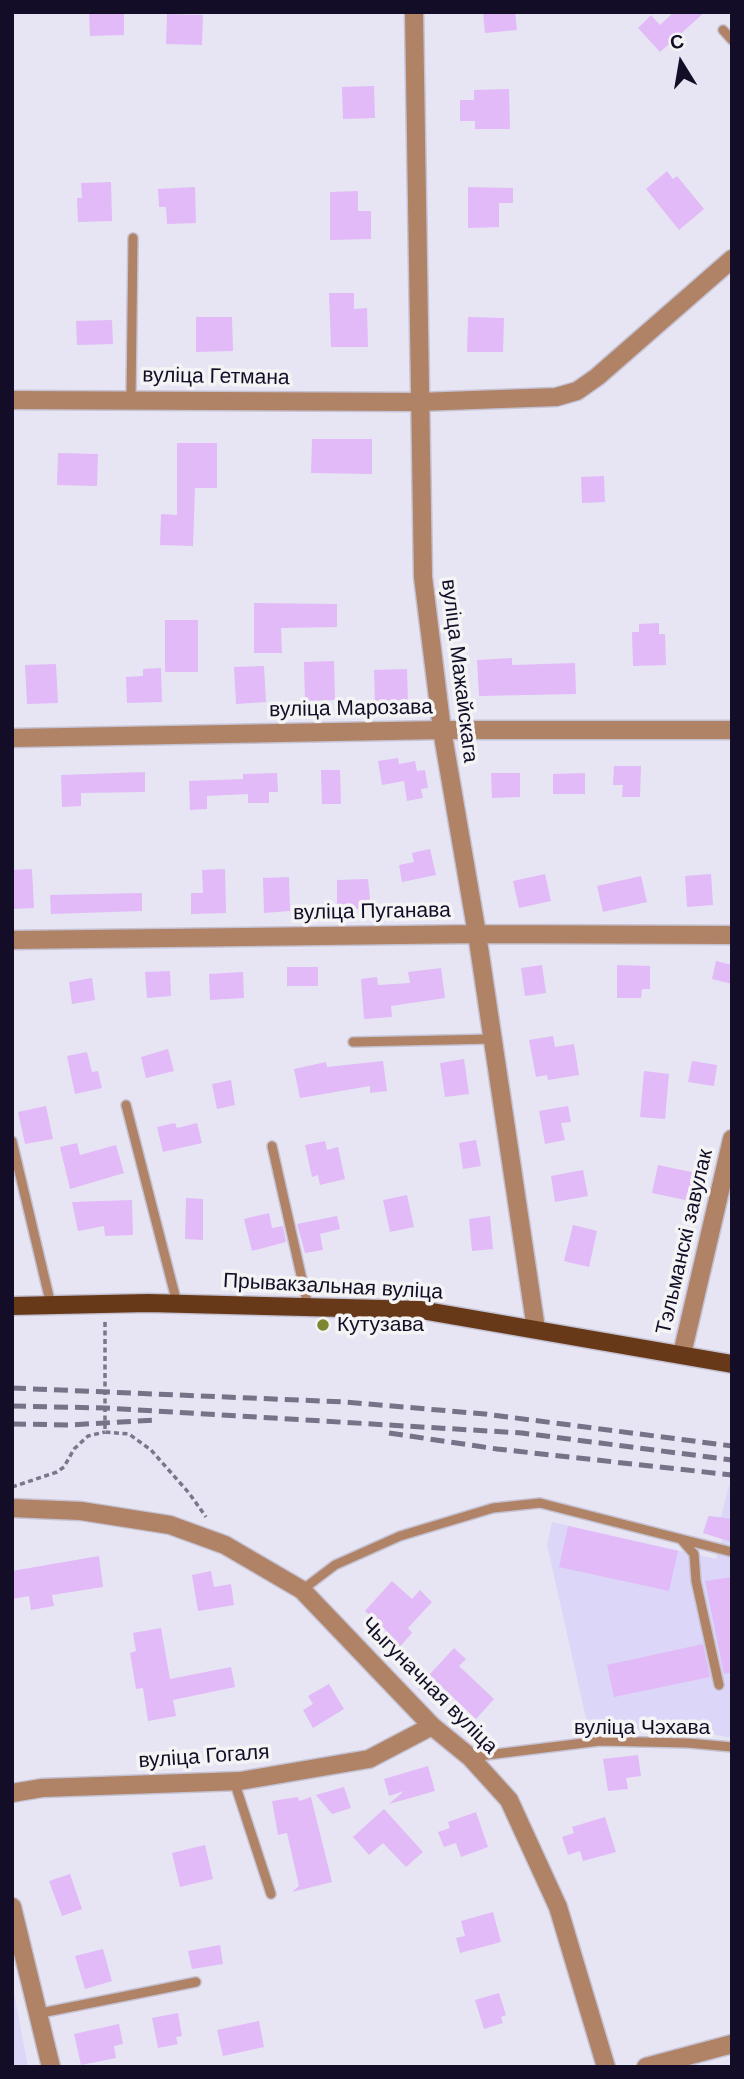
<!DOCTYPE html>
<meta charset="utf-8">
<style>
body{margin:0}
#map{position:relative;width:744px;height:2079px;overflow:hidden;background:#e7e5f4;font-family:Helvetica,sans-serif}
canvas{display:block}
.frame{position:absolute;inset:0;border:14px solid #140d27;pointer-events:none}
.north{position:absolute;left:646px;top:28px;width:70px;height:70px;-webkit-text-stroke:5px #f4f4f4;paint-order:stroke;rotate:349deg;font-size:19px;font-weight:700;line-height:28px;text-align:center;color:#140d27}
.north::after{content:'';display:block;margin:auto;width:24px;height:32px;background:#140d27;clip-path:polygon(50% 0,100% 100%,50% 72%,0 100%)}
</style>
<div id="map">
<canvas width="744" height="2079"></canvas>
<div class="frame"></div>
<div class="north">С</div>
</div>
<script>
const c = document.querySelector('canvas').getContext('2d');
c.lineJoin = 'round';
function fillPath(path, color) { c.fillStyle = color; c.fill(path, 'evenodd'); }
const poly = rows => new Path2D(rows.map(r => 'M' + r).join(''));
function trace(path, color, width, dash) { c.strokeStyle = color; c.lineWidth = width; c.lineCap = dash ? 'butt' : 'round'; c.setLineDash(dash || []); c.stroke(path); }
function write(font, color, halo, rows, align = 'center') {
  c.font = font + ' Helvetica,sans-serif'; c.lineWidth = 7; c.setLineDash([]); c.textBaseline = 'middle'; c.strokeStyle = halo; c.fillStyle = color; for (const [text, x, y, turn = 0] of rows) {
    c.save(); c.translate(x, y); c.rotate((+turn || 0) * Math.PI / 180); c.textAlign = isNaN(turn) ? turn : align; if (halo) c.strokeText(text, 0, 0); c.fillText(text, 0, 0); c.restore();
  }
}
const built = poly([
 [729,1485,732,1485,732,1738,706,1733,588,1727,547,1545,552,1522,716,1559,722,1539,703,1533,708,1516,721,1517],
 [12,1982,28,2067,12,2067]
]);
const building = poly([
 [89,12,124,12,124,35,90,36],
 [483,12,515,12,517,30,485,33],
 [674,12,705,12,660,52,638,28,651,15,660,25],
 [167,14,203,15,202,45,166,44],
 [374,86,375,118,343,119,342,87],
 [509,89,510,129,475,129,475,121,460,121,460,100,474,100,474,90],
 [667,171,673,179,677,176,704,209,679,230,646,189],
 [111,182,112,221,78,222,77,198,82,198,81,183],
 [195,187,196,223,167,224,166,207,159,207,158,189],
 [468,187,513,188,513,203,499,203,499,227,468,228],
 [358,191,358,211,371,211,371,239,330,240,330,192],
 [329,293,354,293,354,309,367,308,368,347,331,347],
 [196,317,232,317,233,351,196,352],
 [468,317,504,318,503,352,467,352],
 [112,320,113,344,77,345,76,321],
 [312,439,372,439,372,474,311,473],
 [177,443,217,443,217,488,195,488,193,546,160,545,161,514,177,515],
 [58,453,98,454,97,486,57,485],
 [604,476,605,502,582,503,581,477],
 [254,603,337,604,337,627,281,628,282,653,254,653],
 [165,620,198,620,198,672,165,672],
 [659,623,659,634,665,634,666,665,633,666,632,632,639,632,639,624],
 [512,658,512,665,575,663,576,694,479,696,477,660],
 [334,661,335,700,305,701,304,662],
 [56,664,58,703,27,704,25,665],
 [264,666,266,702,236,704,234,667],
 [161,668,162,702,127,703,126,677,143,676,143,669],
 [407,669,408,703,375,704,374,670],
 [398,758,399,764,415,761,417,771,425,770,428,788,421,789,423,798,407,801,404,781,382,785,378,761],
 [614,766,641,766,640,797,622,797,623,785,613,785],
 [321,770,340,770,341,804,322,804],
 [145,772,145,792,81,793,81,806,62,807,61,775],
 [277,773,278,792,269,792,269,803,248,803,248,794,207,796,207,809,190,810,189,781,243,779,243,774],
 [491,773,520,773,520,797,492,798],
 [585,773,585,794,553,794,553,774],
 [430,849,436,875,402,882,399,865,414,862,412,853],
 [32,869,34,908,12,909,12,870],
 [225,869,226,913,191,914,191,893,203,893,202,870],
 [545,874,551,901,519,908,513,881],
 [711,874,713,905,687,907,685,876],
 [641,876,647,902,603,912,597,886],
 [289,877,290,911,264,913,263,878],
 [368,879,371,909,337,909,337,880],
 [142,893,142,911,51,914,50,895],
 [716,961,732,965,732,984,712,979],
 [542,965,546,993,525,996,521,968],
 [617,965,650,966,650,989,642,989,641,998,617,998],
 [287,967,318,967,318,986,287,986],
 [441,968,445,998,391,1006,392,1017,364,1019,361,979,377,977,378,985,410,983,408,972],
 [170,971,171,996,147,998,145,972],
 [243,972,244,998,210,1000,209,974],
 [92,978,95,1000,72,1004,69,982],
 [553,1036,555,1047,574,1044,579,1075,548,1080,547,1075,536,1077,529,1040],
 [168,1049,174,1071,146,1078,141,1057],
 [87,1052,92,1072,98,1071,102,1088,75,1094,67,1056],
 [464,1059,469,1094,445,1097,440,1063],
 [383,1061,387,1091,370,1093,370,1086,300,1098,294,1069,326,1062,327,1067],
 [692,1061,717,1065,714,1086,688,1082],
 [644,1071,669,1074,665,1119,640,1117],
 [231,1080,235,1105,217,1109,212,1084],
 [46,1106,53,1139,25,1144,18,1112],
 [568,1106,571,1122,561,1123,565,1140,545,1144,539,1111],
 [175,1123,177,1128,197,1123,202,1143,163,1152,157,1127],
 [476,1140,481,1166,463,1169,459,1143],
 [325,1141,327,1150,338,1147,345,1179,320,1185,318,1175,312,1177,305,1145],
 [77,1143,80,1155,116,1145,124,1173,70,1189,60,1147],
 [658,1165,696,1173,690,1201,652,1193],
 [583,1170,588,1196,555,1202,551,1176],
 [407,1195,414,1227,390,1232,383,1200],
 [186,1198,203,1199,203,1240,185,1239],
 [132,1200,133,1235,105,1236,104,1226,78,1231,72,1202],
 [269,1213,272,1228,283,1226,286,1242,252,1251,244,1219],
 [337,1216,340,1229,320,1234,323,1250,305,1253,297,1224],
 [490,1216,493,1249,472,1251,469,1219],
 [573,1225,597,1231,589,1267,564,1261],
 [709,1516,732,1519,732,1542,703,1533],
 [568,1526,678,1551,669,1591,559,1567],
 [99,1556,103,1587,52,1595,54,1606,31,1610,29,1596,12,1599,12,1571],
 [211,1571,214,1587,231,1584,234,1605,198,1611,192,1575],
 [732,1577,732,1672,724,1674,705,1581],
 [392,1581,412,1599,420,1590,432,1602,408,1628,412,1633,396,1651,384,1639,389,1633,365,1611],
 [161,1628,170,1679,231,1667,235,1687,173,1700,176,1716,148,1721,143,1688,136,1689,130,1653,136,1651,133,1633],
 [703,1644,710,1677,614,1697,607,1665],
 [454,1648,466,1659,459,1666,494,1699,476,1719,440,1685,428,1698,417,1688],
 [329,1684,344,1709,313,1728,303,1710,313,1704,308,1696],
 [638,1755,641,1776,626,1778,628,1789,608,1791,603,1759],
 [428,1766,435,1791,389,1804,404,1791,389,1796,384,1779],
 [344,1787,351,1808,332,1814,316,1795],
 [298,1797,299,1801,311,1797,332,1882,292,1892,299,1886,287,1833,278,1835,272,1801],
 [384,1809,423,1852,406,1867,383,1843,369,1855,353,1837],
 [476,1812,488,1847,461,1857,456,1843,444,1847,438,1832,450,1828,448,1822],
 [605,1817,616,1852,583,1861,580,1851,568,1855,562,1837,574,1833,572,1827],
 [205,1845,213,1879,180,1887,172,1853],
 [70,1874,82,1909,62,1916,49,1881],
 [493,1912,501,1942,460,1953,456,1938,465,1936,461,1921],
 [220,1945,223,1964,192,1969,188,1951],
 [103,1949,112,1981,85,1989,75,1956],
 [499,1993,506,2015,501,2017,503,2023,484,2029,475,2000],
 [178,2013,182,2036,176,2037,178,2044,158,2048,152,2018],
 [259,2021,264,2047,223,2056,217,2030],
 [119,2024,123,2044,114,2046,116,2058,81,2065,74,2034]
]);
const path = poly([
 [105,1322,105,1432,129,1434,151,1450,189,1493,206,1517],
 [12,1487,57,1472,64,1467,74,1449,88,1436,105,1432]
]);
const lane = poly([
 [723,30,732,40],
 [131,398,133,238],
 [353,1042,493,1039],
 [126,1105,177,1303],
 [12,1141,51,1305],
 [272,1146,308,1306],
 [681,1539,694,1554,696,1581,719,1685],
 [302,1590,335,1565,400,1536,493,1508,540,1503,732,1552],
 [471,1757,600,1741,688,1743,732,1747],
 [234,1781,271,1894],
 [41,2013,196,1982]
]);
const street = poly([
 [414,12,423,577,442,730,477,934,536,1329],
 [12,400,419,402,556,397,577,391,597,377,732,259],
 [12,738,442,730,732,730],
 [12,940,477,934,732,935],
 [682,1354,732,1139],
 [12,1508,81,1511,170,1525,225,1545,302,1590,432,1726,470,1757,509,1800,558,1907,606,2067],
 [12,1793,42,1788,240,1781,369,1759,432,1726],
 [12,1907,51,2067],
 [646,2067,732,2044]
]);
const primary = poly([
 [12,1306,148,1303,421,1310,732,1364]
]);
const rail = poly([
 [12,1388,345,1402,485,1414,732,1446],
 [12,1406,105,1408,522,1433,732,1460],
 [12,1424,69,1425,155,1420],
 [389,1433,497,1449,732,1475]
]);
const markers = [
 [323,1325,7,"#7f8631"]
];
const streetNames = [
 ["вуліца Гетмана",216,377,1],
 ["вуліца Мажайскага",459,671,83],
 ["вуліца Марозава",351,709,-1],
 ["вуліца Пуганава",372,912,-1],
 ["Тэльманскі завулак",685,1242,-77],
 ["Прывакзальная вуліца",333,1287,3],
 ["Чыгуначная вуліца",429,1686,45],
 ["вуліца Чэхава",642,1728],
 ["вуліца Гогаля",204,1757,-4]
];
const poiNames = [
 ["Кутузава",337,1325]
];
fillPath(built, '#dcd6f8');
fillPath(building, '#e1baf7');
trace(lane, '#c5c2d3', 12);
trace(street, '#c5c2d3', 21);
trace(primary, '#c5c2d3', 21);
trace(path, '#7b768b', 3.5, [5, 3.5]);
trace(lane, '#b08266', 9);
trace(street, '#b08266', 18);
trace(primary, '#673919', 18);
trace(rail, '#777287', 5, [14, 7]);
for (const [x, y, r, color] of markers) { const dot = new Path2D(); dot.arc(x, y, r, 0, 2 * Math.PI); c.fillStyle = color; c.fill(dot); trace(dot, '#f4f4f4', 2.5); }
write('21px', '#140d27', '#f4f4f4', streetNames);
write('21px', '#140d27', '#f4f4f4', poiNames, 'left');
</script>
